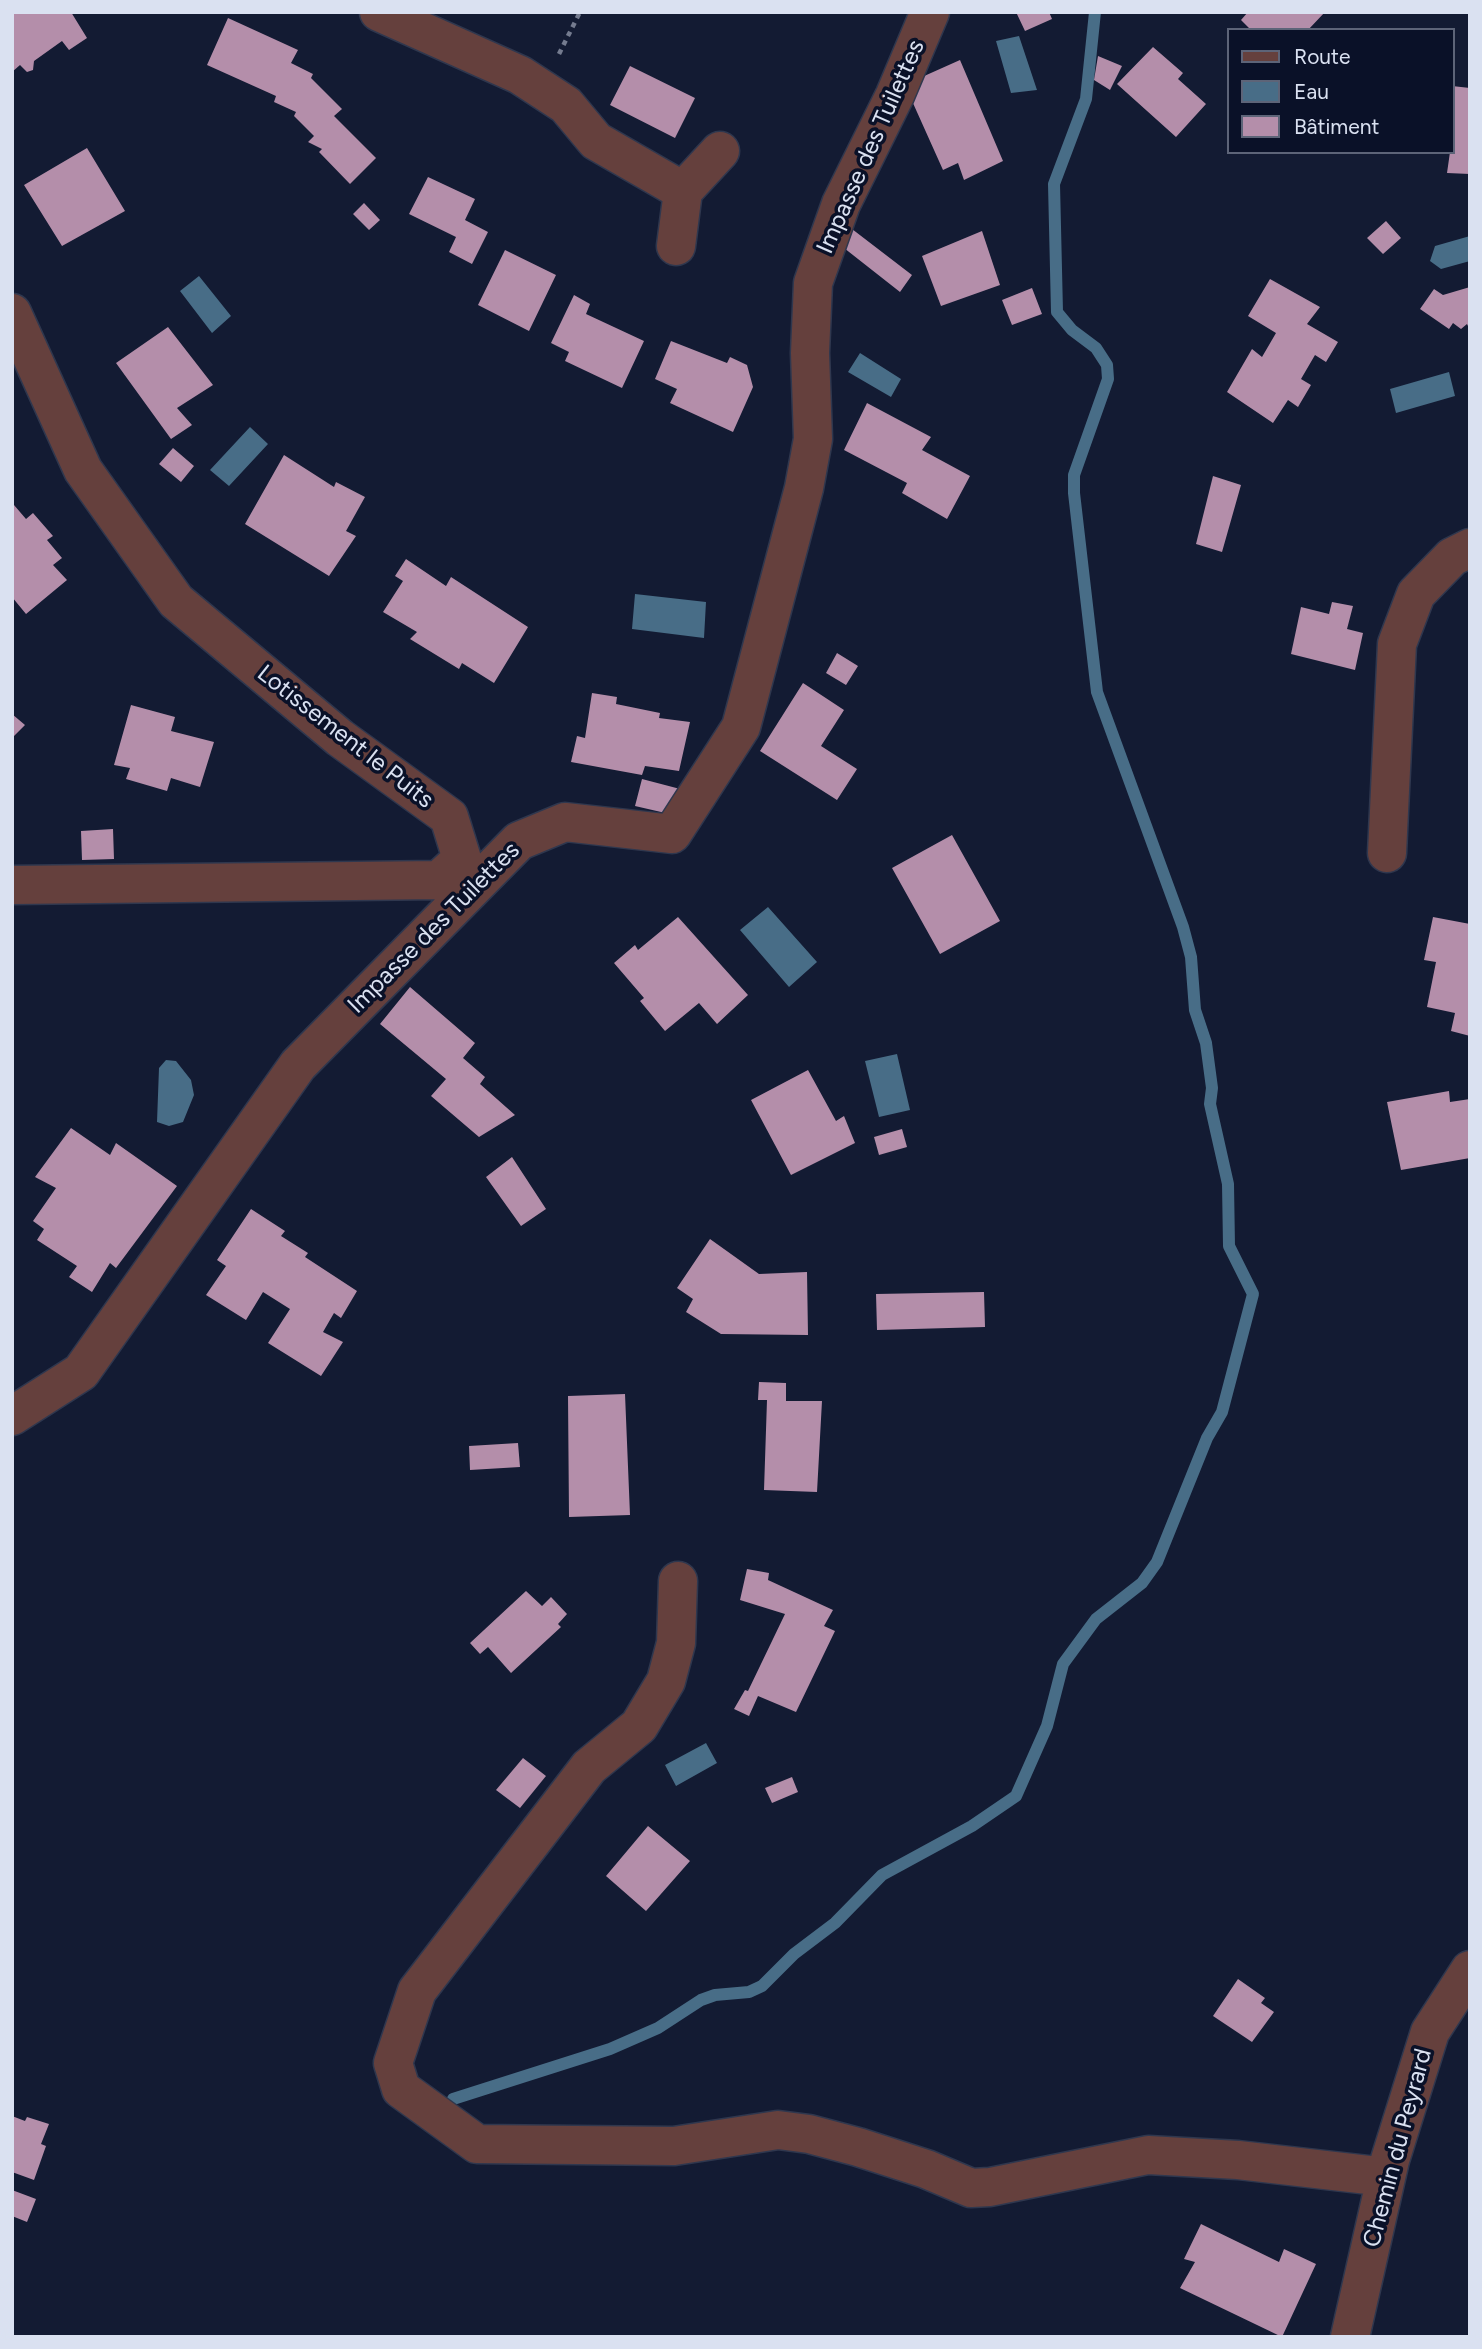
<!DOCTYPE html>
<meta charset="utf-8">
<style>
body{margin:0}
#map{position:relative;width:1482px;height:2349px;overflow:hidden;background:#131b33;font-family:Figtree,sans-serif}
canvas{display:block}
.frame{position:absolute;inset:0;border:14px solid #dae1f1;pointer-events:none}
.legend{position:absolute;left:1227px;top:28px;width:228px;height:126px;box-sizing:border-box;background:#0a1128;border:2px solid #5d6478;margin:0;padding:9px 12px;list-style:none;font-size:21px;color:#dae1f1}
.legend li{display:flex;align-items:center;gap:14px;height:35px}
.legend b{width:35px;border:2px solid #5d6478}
</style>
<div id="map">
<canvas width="1482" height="2349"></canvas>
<div class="frame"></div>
<ul class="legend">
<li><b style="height:9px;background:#65403d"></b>Route</li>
<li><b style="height:19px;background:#486d87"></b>Eau</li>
<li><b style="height:19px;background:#b48eaa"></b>Bâtiment</li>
</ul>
</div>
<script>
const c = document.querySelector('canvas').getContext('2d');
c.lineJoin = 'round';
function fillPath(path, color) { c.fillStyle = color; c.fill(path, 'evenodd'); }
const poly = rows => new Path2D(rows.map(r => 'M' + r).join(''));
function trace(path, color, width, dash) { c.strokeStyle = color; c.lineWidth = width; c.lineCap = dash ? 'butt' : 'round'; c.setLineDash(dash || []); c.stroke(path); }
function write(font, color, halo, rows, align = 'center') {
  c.font = font + ' Figtree,sans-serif'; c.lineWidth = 7; c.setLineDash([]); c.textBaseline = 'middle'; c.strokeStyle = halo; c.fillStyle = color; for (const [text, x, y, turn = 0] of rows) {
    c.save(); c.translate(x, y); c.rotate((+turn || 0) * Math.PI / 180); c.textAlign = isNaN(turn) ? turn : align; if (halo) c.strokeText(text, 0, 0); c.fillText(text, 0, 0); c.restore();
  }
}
const water = poly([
 [1019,36,1037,90,1011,93,996,41],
 [1470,236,1470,261,1441,269,1430,261,1435,246],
 [199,276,231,316,212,333,180,291],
 [860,353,901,379,891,397,848,372],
 [1449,372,1455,396,1396,413,1390,389],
 [250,427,268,444,229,486,210,470],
 [635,594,706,602,704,638,632,629],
 [768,907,817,962,789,987,740,930],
 [897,1054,910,1110,879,1117,865,1061],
 [166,1060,176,1061,191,1080,194,1095,183,1122,169,1126,157,1122,159,1068],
 [706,1743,717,1763,676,1786,665,1765]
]);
const stream = poly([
 [453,2099,610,2049,658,2028,701,2000,715,1995,749,1992,762,1986,794,1954,835,1923,882,1875,972,1826,1016,1796,1047,1726,1063,1664,1096,1619,1142,1583,1157,1562,1207,1438,1222,1412,1253,1294,1229,1246,1228,1184,1210,1104,1212,1088,1206,1043,1195,1010,1191,957,1183,927,1097,692,1074,493,1074,475,1108,379,1107,365,1096,348,1072,330,1057,312,1054,184,1086,99,1095,12]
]);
const building = poly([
 [12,12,71,12,87,38,69,50,62,41,34,61,33,70,27,72,20,65,12,72],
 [1016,12,1049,12,1052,19,1025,31],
 [1248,12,1325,12,1308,30,1251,30,1241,20],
 [228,18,298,50,291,63,313,74,311,78,342,109,334,116,376,158,350,184,319,152,322,149,308,142,314,136,294,116,296,112,274,102,276,96,207,65],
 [1153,47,1183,73,1178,79,1206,104,1176,137,1117,84],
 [1098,56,1122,66,1110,90,1094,80],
 [960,60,1003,161,964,180,958,163,943,170,908,92,913,81],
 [630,66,695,98,675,138,610,105],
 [1452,86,1470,88,1470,174,1447,173,1450,152,1452,152],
 [87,148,125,211,62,246,24,185],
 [428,177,475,199,465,220,488,232,472,264,449,252,456,237,409,214],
 [364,203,380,220,369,230,353,214],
 [1386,221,1401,238,1383,254,1367,238],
 [852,229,912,275,900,292,844,248],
 [982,231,1000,285,941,306,922,256],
 [505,250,556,275,529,331,478,305],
 [1270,279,1320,307,1307,324,1338,342,1326,362,1315,355,1301,379,1311,385,1298,407,1288,400,1273,423,1227,392,1252,349,1262,357,1276,333,1248,316],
 [1470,287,1470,330,1467,324,1461,329,1453,323,1449,329,1420,309,1434,289,1443,295],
 [1032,288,1042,314,1012,325,1002,300],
 [574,295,590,304,586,314,644,341,622,388,565,361,569,352,551,343],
 [168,327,213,385,177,408,192,425,171,439,116,363],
 [671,341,727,363,730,357,747,365,753,387,733,432,670,403,677,389,655,379],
 [867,403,931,437,922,450,970,476,947,519,902,493,907,483,844,450],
 [173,448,194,466,181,482,159,464],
 [284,455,334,487,336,482,365,497,346,531,356,536,329,576,245,524],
 [1213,476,1241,485,1222,552,1196,544],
 [14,505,26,519,33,513,53,536,47,540,62,558,53,565,67,580,26,614,12,597],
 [406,559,446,586,451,577,528,627,494,683,462,663,459,669,410,639,417,632,383,612,403,581,395,576],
 [1332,602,1353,606,1347,629,1363,633,1355,670,1291,654,1301,607,1329,614],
 [837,653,858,666,846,685,826,673],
 [803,683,844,710,821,746,857,769,837,800,760,751],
 [592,693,617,697,616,704,660,713,659,718,690,722,679,771,645,766,642,775,571,762,577,736,585,738],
 [131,705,175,717,171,731,214,742,200,787,171,778,167,791,126,779,130,768,114,765],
 [12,714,25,725,12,738],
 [642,779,684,790,674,815,635,806],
 [113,829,114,859,82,860,81,831],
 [952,835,1000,921,940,954,892,868],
 [678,917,748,995,717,1024,699,1003,665,1031,640,1001,644,998,614,963,635,945,638,950],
 [1433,917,1470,924,1470,1036,1451,1031,1455,1013,1427,1007,1436,962,1424,960],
 [410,987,475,1043,463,1058,485,1077,480,1084,515,1115,479,1137,431,1096,446,1079,380,1024],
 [808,1070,836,1121,844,1116,855,1143,791,1175,751,1100],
 [1449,1091,1450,1102,1470,1099,1470,1158,1401,1170,1387,1102],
 [71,1128,110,1155,116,1143,177,1186,116,1268,110,1263,92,1292,69,1277,77,1266,37,1240,44,1229,33,1221,56,1188,35,1177],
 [902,1129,907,1147,879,1155,874,1137],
 [512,1157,546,1209,521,1226,486,1177],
 [251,1209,285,1231,281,1236,308,1253,305,1257,357,1291,341,1318,334,1313,323,1332,343,1342,321,1376,268,1343,290,1309,263,1292,246,1320,206,1295,226,1266,217,1260],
 [710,1239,759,1274,807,1272,808,1335,721,1334,686,1312,693,1299,677,1288],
 [984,1292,985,1327,877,1330,876,1294],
 [759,1382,786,1383,786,1401,822,1401,817,1492,764,1490,767,1400,758,1400],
 [625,1394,630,1515,569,1517,568,1396],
 [518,1443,520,1467,470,1470,469,1446],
 [747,1569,769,1573,768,1580,833,1610,824,1626,835,1631,796,1712,758,1696,749,1716,734,1709,745,1690,748,1691,785,1614,740,1600],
 [526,1591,542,1606,551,1597,567,1614,558,1624,561,1627,511,1673,488,1647,480,1654,470,1643],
 [523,1758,546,1776,520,1808,496,1790],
 [792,1777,798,1792,772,1803,765,1788],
 [648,1826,690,1861,646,1911,606,1876],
 [1238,1979,1265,1998,1261,2003,1274,2012,1252,2042,1213,2016],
 [12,2116,25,2121,27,2117,49,2124,41,2144,46,2146,34,2180,12,2172],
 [12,2190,36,2199,27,2222,12,2216],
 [1201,2224,1279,2262,1284,2249,1316,2264,1282,2337,1180,2288,1195,2262,1184,2259]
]);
const path = poly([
 [559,54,580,12]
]);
const minor = poly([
 [379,12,520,75,566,105,596,141,683,191],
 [676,246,683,191,720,151],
 [12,313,83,470,176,601,340,738,449,817,462,859,439,880,12,885],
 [1387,853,1397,644,1416,594,1452,557,1470,548],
 [12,1416,81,1372,298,1065,519,841,565,822,672,834,741,727,804,488,813,439,810,353,813,283,841,204,895,95,930,12],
 [678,1581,676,1643,666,1681,639,1726,589,1767,417,1991,393,2063,401,2089,477,2144,674,2146,778,2130,809,2134,858,2147,926,2169,971,2188,990,2187,1148,2155,1238,2160,1386,2177],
 [1350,2337,1390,2160,1430,2032,1470,1970]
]);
const streetNames = [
 ["Impasse des Tuilettes",871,147,-66],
 ["Lotissement le Puits",345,737,38],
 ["Impasse des Tuilettes",434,928,-45],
 ["Chemin du Peyrard",1398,2148,-75]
];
fillPath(water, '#486d87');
trace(stream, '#486d87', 12);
fillPath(building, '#b48eaa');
trace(minor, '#2f374e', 41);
trace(path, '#747b8f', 4.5, [5, 5]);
trace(minor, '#65403d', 38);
write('24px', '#dae1f1', '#0a1128', streetNames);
</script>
